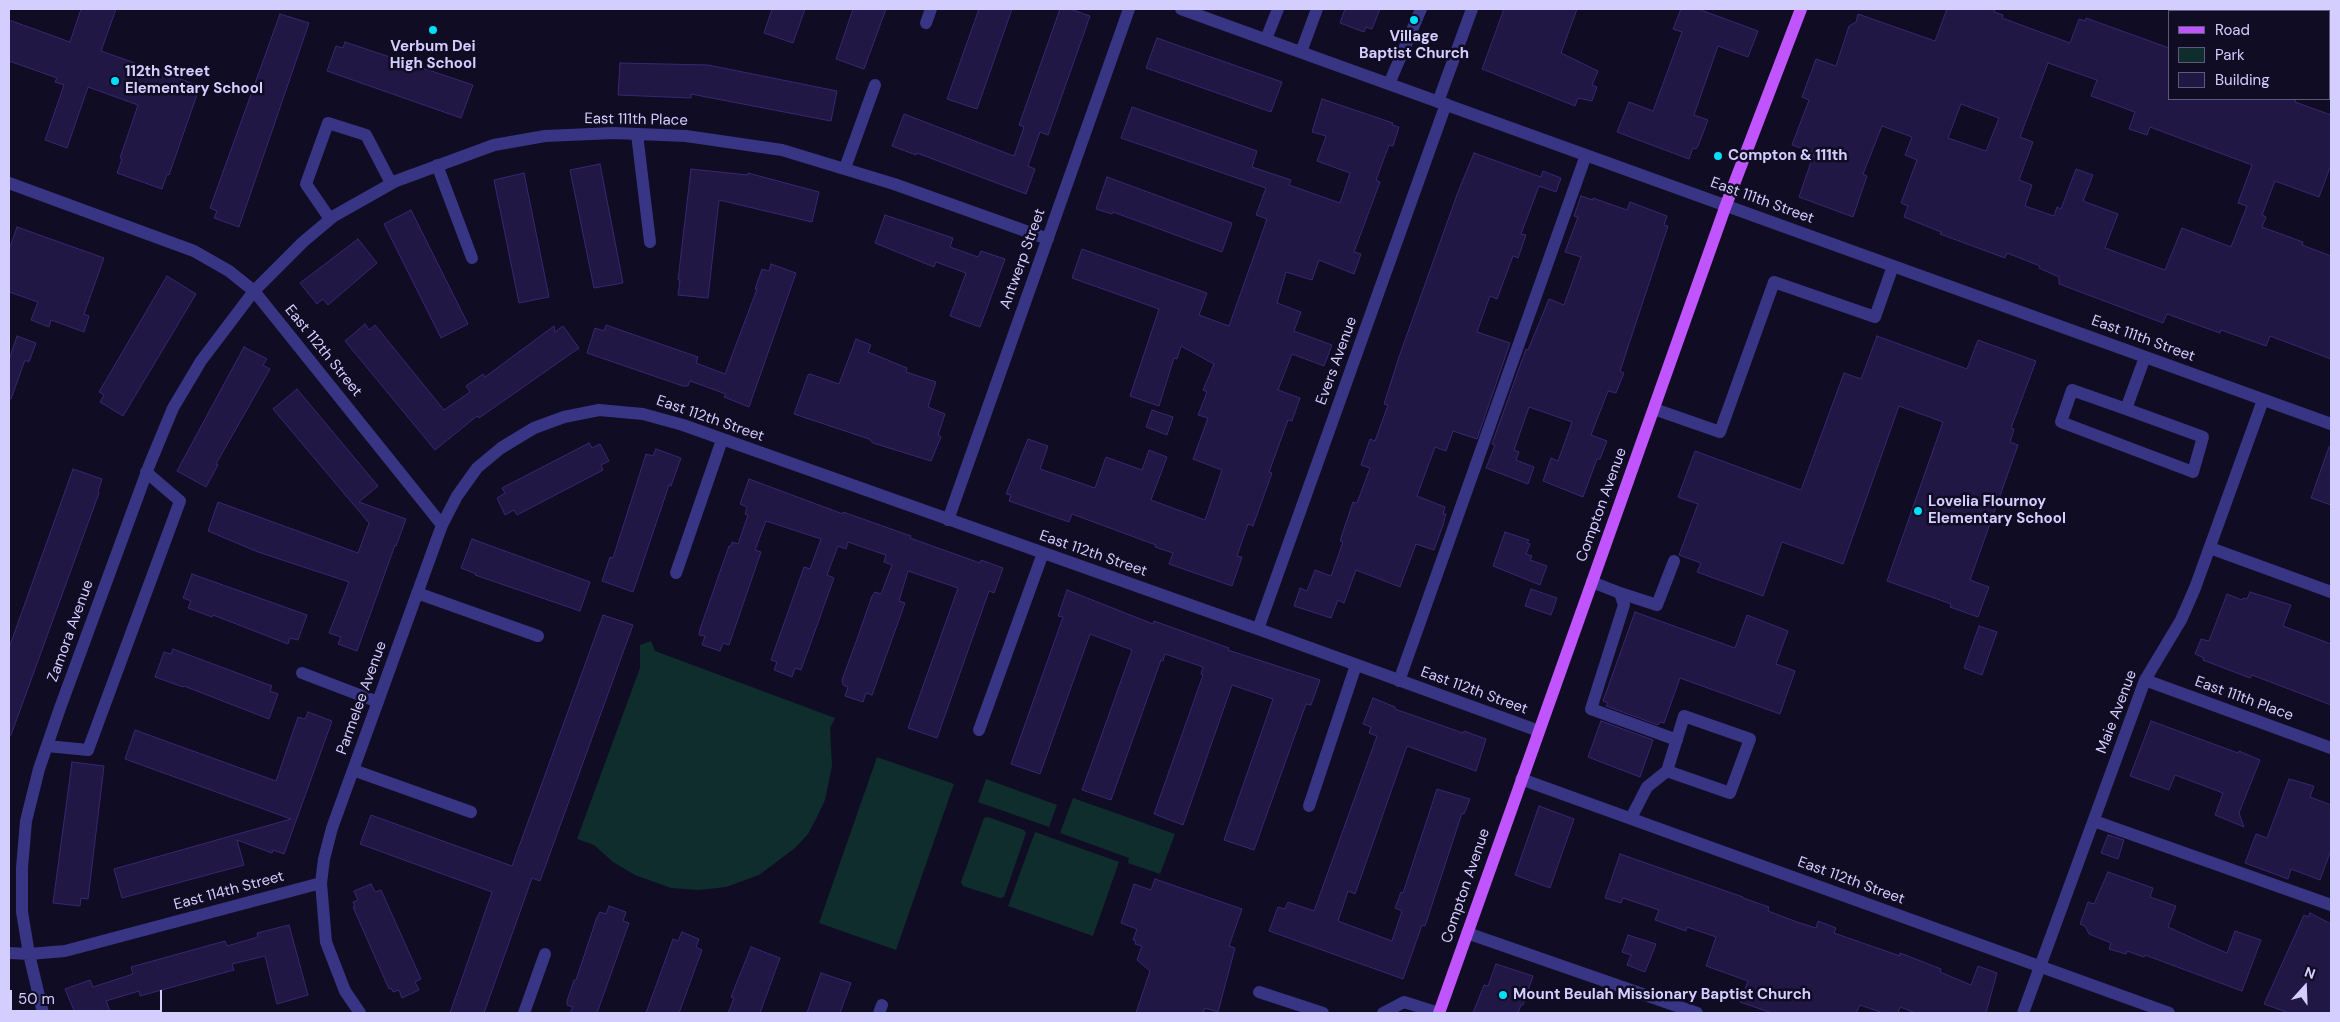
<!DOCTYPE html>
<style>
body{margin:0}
#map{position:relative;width:2340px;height:1022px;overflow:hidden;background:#100c23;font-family:"DM Sans",sans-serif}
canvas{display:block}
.frame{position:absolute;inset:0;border:10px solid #d4ceff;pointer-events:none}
.legend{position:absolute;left:2168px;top:10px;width:162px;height:90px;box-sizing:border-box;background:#100c23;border:1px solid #5e5a7b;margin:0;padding:6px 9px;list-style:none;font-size:15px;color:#d4ceff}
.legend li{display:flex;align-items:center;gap:10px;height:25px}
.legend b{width:25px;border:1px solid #5e5a7b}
.north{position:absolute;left:2280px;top:962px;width:50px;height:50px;-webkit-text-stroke:4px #100c23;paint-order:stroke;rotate:20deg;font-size:14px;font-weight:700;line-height:20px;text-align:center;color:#d4ceff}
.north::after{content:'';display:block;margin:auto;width:18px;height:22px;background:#d4ceff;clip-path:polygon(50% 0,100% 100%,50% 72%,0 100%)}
.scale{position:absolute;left:10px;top:990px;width:152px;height:22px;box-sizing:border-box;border:2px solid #d4ceff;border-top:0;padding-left:6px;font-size:15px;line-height:18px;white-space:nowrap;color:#d4ceff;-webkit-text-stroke:4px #100c23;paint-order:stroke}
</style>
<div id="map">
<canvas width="2340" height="1022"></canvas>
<div class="frame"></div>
<ul class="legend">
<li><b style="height:6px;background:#c055ff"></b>Road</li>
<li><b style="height:14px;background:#0f2d2c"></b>Park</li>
<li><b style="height:14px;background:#211744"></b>Building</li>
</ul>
<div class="north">N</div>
<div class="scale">50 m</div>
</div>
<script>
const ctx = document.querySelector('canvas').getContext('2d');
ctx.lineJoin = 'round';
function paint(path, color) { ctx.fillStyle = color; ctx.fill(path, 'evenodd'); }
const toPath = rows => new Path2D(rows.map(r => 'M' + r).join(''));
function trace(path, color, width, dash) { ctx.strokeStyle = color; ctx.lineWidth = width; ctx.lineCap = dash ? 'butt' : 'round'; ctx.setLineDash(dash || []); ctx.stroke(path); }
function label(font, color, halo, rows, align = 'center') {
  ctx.font = font + ' "DM Sans",sans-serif'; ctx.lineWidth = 5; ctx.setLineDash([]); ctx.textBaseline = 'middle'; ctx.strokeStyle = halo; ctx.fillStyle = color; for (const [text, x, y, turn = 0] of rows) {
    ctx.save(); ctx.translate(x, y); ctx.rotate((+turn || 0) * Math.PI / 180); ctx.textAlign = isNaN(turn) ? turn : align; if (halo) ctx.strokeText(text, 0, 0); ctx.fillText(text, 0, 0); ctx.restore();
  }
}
paint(toPath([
 [651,641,655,651,835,718,830,728,832,766,825,800,817,817,808,834,795,848,759,875,726,887,699,890,671,888,635,875,613,862,594,845,577,839,640,668,640,645],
 [877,757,954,784,896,950,819,923],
 [986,779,1057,805,1049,827,978,802],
 [1073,798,1175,834,1160,874,1128,863,1129,858,1060,833],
 [988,817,1024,830,1026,833,1004,897,1000,898,963,886,961,882,984,818],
 [1035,832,1119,862,1093,936,1008,906]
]), '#0f2d2c');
const building = toPath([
 [81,9,116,9,101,51,200,86,169,175,167,174,162,189,117,173,122,159,120,158,138,105,88,87,67,148,45,140,64,85,55,82,57,78,9,61,9,20,70,42,81,9],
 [772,9,805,9,793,43,764,33,772,9],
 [853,9,886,9,864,69,836,59,853,9],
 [979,9,1012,9,977,109,947,99,979,9],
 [1060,9,1070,9,1090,16,1048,135,1040,132,1028,166,1035,169,1026,194,917,153,916,155,892,146,904,114,1014,156,1024,127,1019,125,1060,9],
 [1345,9,1380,9,1372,29,1366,27,1364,32,1340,23,1345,9],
 [1504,9,1577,9,1561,53,1598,71,1592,85,1597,87,1592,101,1578,98,1575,106,1482,69,1504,9],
 [1681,9,1698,9,1758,31,1748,57,1718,46,1694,115,1708,120,1698,146,1696,149,1693,148,1689,159,1617,132,1629,102,1653,111,1682,32,1673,29,1681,9],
 [1947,9,1995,9,1994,12,2003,15,2002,18,2070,43,2079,19,2085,21,2086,18,2169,48,2169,99,2296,99,2295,102,2331,115,2331,165,2319,197,2275,181,2262,215,2266,217,2262,227,2303,242,2302,245,2331,256,2331,359,2270,336,2266,346,2221,330,2220,333,2167,314,2163,323,2059,284,2059,277,2039,268,2040,266,2007,253,2005,258,1940,234,1941,232,1904,217,1908,206,1901,203,1917,160,1905,155,1912,137,1882,126,1863,174,1867,176,1853,217,1799,197,1814,153,1792,145,1809,100,1802,97,1816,59,1836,66,1849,26,1856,22,1858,14,1935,41,1947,9],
 [2048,63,2097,80,2091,96,2135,112,2129,129,2147,135,2150,127,2252,165,2238,203,2247,206,2231,247,2182,228,2165,270,2105,248,2118,214,2083,201,2093,175,2076,169,2061,209,2057,207,2054,216,2025,206,2032,185,2019,180,2033,142,2020,137,2048,63],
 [1961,104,1999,118,1986,151,1948,138,1961,104],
 [280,14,309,23,239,227,214,218,217,211,210,208,280,14],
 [1157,38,1282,82,1271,112,1146,68,1157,38],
 [345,42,473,85,461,118,327,71,336,46,343,48,345,42],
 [620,63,708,65,837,91,831,121,691,94,691,98,618,95,620,63],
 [1322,99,1393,123,1392,125,1399,127,1393,146,1389,145,1376,180,1380,182,1354,252,1361,254,1354,274,1319,260,1312,280,1286,272,1277,303,1301,312,1294,331,1332,345,1324,366,1292,354,1278,390,1300,398,1292,421,1288,420,1269,472,1272,473,1253,526,1248,524,1237,556,1242,557,1232,586,1169,564,1173,553,1155,547,1156,545,1072,514,1069,522,1009,501,1011,495,1006,494,1028,439,1048,446,1040,469,1095,488,1106,457,1142,470,1149,450,1167,457,1151,500,1205,520,1222,470,1193,459,1208,418,1198,415,1207,392,1203,390,1214,364,1181,346,1177,359,1174,358,1159,406,1130,396,1159,309,1072,278,1082,249,1207,293,1199,315,1229,326,1267,219,1256,215,1266,188,1121,138,1132,107,1257,151,1252,167,1291,180,1289,185,1340,203,1350,173,1317,161,1326,136,1312,132,1322,99],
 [1474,153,1541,177,1543,171,1561,178,1556,192,1539,186,1521,234,1526,235,1518,258,1513,256,1497,299,1490,296,1477,332,1510,343,1477,439,1453,431,1446,451,1435,447,1417,496,1445,507,1443,514,1446,514,1443,525,1434,550,1416,544,1400,587,1356,570,1344,603,1338,600,1331,618,1294,606,1300,588,1307,591,1315,570,1331,576,1343,542,1340,541,1353,502,1357,503,1370,468,1361,465,1370,439,1375,441,1388,405,1384,404,1399,357,1458,192,1474,153],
 [600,164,623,283,594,288,570,170,600,164],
 [691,169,748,175,748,173,819,192,812,222,719,200,708,298,678,295,680,280,678,280,691,169],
 [524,173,549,297,519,303,494,180,524,173],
 [1107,177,1232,223,1222,252,1113,212,1112,214,1096,209,1107,177],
 [1581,196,1593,200,1593,198,1627,210,1630,202,1667,216,1664,225,1668,226,1620,371,1624,373,1616,393,1608,391,1591,435,1607,441,1600,459,1597,459,1583,497,1543,481,1551,458,1558,461,1572,422,1529,407,1514,450,1519,452,1516,460,1534,467,1528,484,1486,468,1495,445,1492,444,1526,349,1528,350,1549,299,1564,305,1581,257,1565,252,1578,217,1574,216,1581,196],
 [411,210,468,324,441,338,384,224,411,210],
 [885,215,953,238,950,247,978,257,981,251,1005,259,980,327,950,316,966,273,936,262,934,267,875,243,885,215],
 [17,227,104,258,84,314,89,316,84,332,51,320,49,327,31,320,38,302,9,292,9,250,17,227],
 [358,239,377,263,328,305,323,299,317,304,300,283,358,239],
 [771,264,796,273,749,407,724,397,726,394,690,381,688,386,683,386,587,353,595,328,604,331,606,325,698,357,696,363,725,374,757,289,755,289,762,269,769,271,771,264],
 [167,276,196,294,123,416,100,402,104,395,99,392,167,276],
 [365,324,369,330,375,325,444,410,470,392,466,386,483,374,485,377,554,326,555,332,563,326,579,348,479,418,477,416,435,450,345,341,365,324],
 [17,336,36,343,29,362,25,360,11,399,9,398,9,360,17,336],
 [1877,336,1967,369,1978,340,2036,361,2011,428,2014,429,2010,442,2018,445,1970,580,1989,587,1978,617,1950,607,1951,604,1887,581,1943,422,1899,406,1843,564,1782,542,1763,596,1697,572,1701,563,1679,555,1698,504,1678,497,1695,451,1801,490,1844,373,1861,379,1877,336],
 [856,339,871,345,868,352,907,368,906,372,936,382,928,407,945,414,938,435,941,437,931,461,873,443,869,439,794,414,808,375,810,374,839,384,856,339],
 [244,347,267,359,263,365,270,369,216,464,218,465,206,487,177,471,244,347],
 [297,389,378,486,359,502,406,519,396,546,395,545,357,651,338,644,341,637,329,633,349,582,258,552,208,531,218,502,358,553,369,523,273,409,297,389],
 [1152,410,1173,417,1167,435,1146,427,1152,410],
 [589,443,592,448,600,444,609,461,601,465,603,470,517,515,514,510,505,515,497,498,505,493,502,488,589,443],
 [2329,447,2331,447,2331,505,2311,498,2329,447],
 [656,449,681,458,671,486,669,485,633,592,602,581,610,557,613,558,646,454,653,456,656,449],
 [73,469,102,479,98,492,99,493,11,735,9,735,9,648,73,469],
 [749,479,843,514,843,512,911,536,910,538,980,563,981,560,1003,568,994,593,989,591,937,738,908,728,958,588,908,571,899,601,905,603,872,695,866,693,863,702,845,696,848,687,843,685,842,680,857,639,872,596,875,592,881,594,892,565,884,562,886,555,848,542,846,549,838,546,827,575,834,578,801,670,795,668,792,677,774,670,777,662,771,660,804,567,810,569,821,539,766,521,755,550,761,552,729,645,723,643,720,651,702,645,705,636,699,635,700,629,729,546,731,546,732,542,738,544,748,515,745,514,747,507,740,504,749,479],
 [1505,532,1529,540,1527,543,1530,544,1526,554,1532,556,1530,560,1547,566,1540,585,1493,566,1505,532],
 [472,539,590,582,580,611,475,575,476,574,461,568,472,539],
 [192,574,307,615,298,640,290,638,288,644,213,615,212,617,188,608,191,601,183,598,192,574],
 [1531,589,1557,598,1551,615,1525,606,1531,589],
 [1067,590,1153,624,1154,621,1229,648,1228,650,1320,680,1311,705,1306,704,1254,850,1224,840,1273,699,1232,685,1183,825,1154,814,1203,675,1201,674,1203,667,1165,654,1163,661,1161,660,1111,800,1082,790,1132,650,1090,634,1040,774,1011,764,1063,617,1058,616,1067,590],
 [2250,592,2291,605,2283,626,2331,644,2331,705,2252,675,2250,678,2203,660,2204,658,2195,654,2201,639,2209,641,2227,594,2242,600,2243,598,2247,599,2250,592],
 [1635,612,1735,648,1747,615,1788,631,1776,664,1795,671,1780,714,1680,678,1664,723,1660,722,1658,725,1606,706,1608,703,1603,701,1635,612],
 [603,615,633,625,540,881,532,878,484,1013,450,1013,492,892,360,844,371,815,512,866,603,615],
 [1979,626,1997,632,1982,675,1964,668,1979,626],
 [173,649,272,686,270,691,278,694,269,719,184,686,183,687,155,677,164,652,171,654,173,649],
 [1373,698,1395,707,1395,709,1463,733,1464,731,1486,739,1476,771,1407,746,1355,894,1348,891,1338,921,1392,941,1402,911,1395,908,1401,892,1403,893,1437,789,1470,799,1464,814,1462,813,1425,926,1422,925,1403,979,1269,931,1278,907,1285,909,1288,902,1314,911,1377,736,1369,733,1371,727,1363,724,1373,698],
 [308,712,332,721,284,854,273,850,272,853,237,840,244,865,122,898,114,869,291,819,125,759,135,730,276,781,298,717,305,719,308,712],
 [1601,721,1653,740,1640,777,1588,757,1601,721],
 [2151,721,2238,753,2239,751,2260,760,2239,813,2244,827,2215,815,2223,793,2175,775,2169,790,2130,776,2151,721],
 [72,762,104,766,88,899,81,898,80,906,53,903,72,762],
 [2289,779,2314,786,2310,797,2331,805,2331,850,2320,880,2291,869,2288,879,2245,863,2256,834,2267,838,2289,779],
 [1539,806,1574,819,1550,888,1515,875,1539,806],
 [2108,835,2124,840,2118,859,2101,853,2108,835],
 [1620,854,1743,897,1743,898,1769,907,1768,911,1797,922,1816,928,1818,921,1836,928,1834,933,1900,956,1900,953,1913,958,1941,969,1940,972,1971,985,1978,966,1997,973,1986,1013,1916,1013,1900,1007,1898,1013,1883,1013,1860,1005,1856,1013,1772,1013,1740,1002,1748,981,1706,966,1716,937,1687,927,1686,931,1655,920,1659,910,1623,898,1621,903,1605,898,1620,854],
 [2108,872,2153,888,2150,897,2176,906,2168,927,2201,942,2227,953,2235,931,2261,940,2242,991,2145,955,2144,957,2127,951,2126,954,2109,949,2111,943,2089,934,2085,926,2080,924,2088,902,2094,904,2108,872],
 [1155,879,1242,909,1229,946,1235,948,1218,1012,1205,1008,1203,1013,1136,1013,1150,971,1137,960,1142,946,1135,944,1136,941,1133,940,1137,929,1121,923,1134,884,1151,890,1155,879],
 [371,884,375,892,381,890,421,979,415,982,419,990,402,998,399,990,393,992,391,988,389,989,353,907,355,907,353,902,358,900,354,891,371,884],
 [609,906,626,912,623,921,629,923,597,1013,570,1013,573,1007,567,1005,567,1001,574,980,576,980,597,917,600,912,606,914,609,906],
 [2310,913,2331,924,2331,1013,2289,1013,2264,1004,2304,915,2308,917,2310,913],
 [289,925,308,995,277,1004,265,956,232,964,234,970,140,996,139,991,106,1001,111,1013,75,1013,65,989,90,980,93,987,133,974,131,967,225,941,227,946,258,937,257,933,289,925],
 [682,932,699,939,696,947,702,950,679,1013,646,1013,673,939,678,941,682,932],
 [1628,935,1656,944,1645,972,1627,965,1631,955,1622,952,1628,935],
 [751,947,780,958,760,1013,728,1013,734,998,731,997,751,947],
 [1496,964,1533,976,1523,1005,1521,1005,1518,1013,1473,1013,1484,985,1488,986,1496,964],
 [821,973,851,983,840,1013,807,1013,821,973]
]);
paint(building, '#211744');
trace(building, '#372872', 1);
trace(toPath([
 [1181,9,2331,424],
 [2179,9,2186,11],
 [926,23,931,9],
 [1266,39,1278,9],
 [1301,52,1317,9],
 [2329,62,2331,63],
 [1389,84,1421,9],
 [1438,102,1472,9],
 [637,134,650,242],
 [437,165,472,258],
 [845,168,875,85],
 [9,183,194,251,229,271,254,291,442,525,457,496,477,468,501,448,534,428,564,417,599,410,643,414,683,425,1258,629,1539,731],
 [330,219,306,184,328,123,366,135,391,183],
 [1654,409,1720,432,1774,282,1875,317,1893,266],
 [2126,409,2203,437,2193,472,2061,422,2072,390,2126,409,2145,357],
 [948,520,1129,9],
 [2210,548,2331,592],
 [676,573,722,440],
 [1592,582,1620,593,1624,605,1591,709,1677,740],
 [417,593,538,636],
 [1620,593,1657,605,1674,561],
 [1258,629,1446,104],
 [302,673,378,702],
 [2145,680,2331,748],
 [1399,681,1586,155],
 [979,730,1043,553],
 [47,746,88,750,180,501,146,472],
 [353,770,471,812],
 [1521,779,2169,1013],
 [1309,806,1356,665],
 [1631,818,1647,787,1667,771,1730,793,1750,739,1684,716,1667,771],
 [2094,821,2331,905],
 [321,883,324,859,332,828,442,525],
 [1467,933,1697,1013],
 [9,953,29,954,65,951,321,883,326,942,345,991,360,1013],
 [1259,992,1323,1013],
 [43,1013,29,954,22,912,22,868,26,821,39,769,60,708,149,466,173,408,201,361,254,291,303,242,334,216,396,181,494,145,545,136,614,133,686,136,782,150,894,184,1048,239],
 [524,1013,545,954],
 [879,1013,882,1005],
 [1383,1013,1404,1002,1439,1013],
 [2023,1013,2145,680,2181,620,2195,588,2263,400]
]), '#383584', 12);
trace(toPath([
 [1439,1013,1726,205,1801,9]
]), '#c055ff', 12);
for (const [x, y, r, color] of [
 [1414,20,5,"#00dff9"],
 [433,30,5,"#00dff9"],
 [115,81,5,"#00dff9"],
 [1718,156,5,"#00dff9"],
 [1918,511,5,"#00dff9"],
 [1503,995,5,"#00dff9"]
]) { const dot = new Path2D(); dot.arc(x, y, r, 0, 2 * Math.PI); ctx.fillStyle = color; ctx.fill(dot); trace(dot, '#100c23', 2); }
label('bold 15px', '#d4ceff', '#100c23', [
 ["Village",1414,37,"center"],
 ["Baptist Church",1414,54,"center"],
 ["Verbum Dei",433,47,"center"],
 ["High School",433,64,"center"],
 ["112th Street",125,72],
 ["Elementary School",125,89],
 ["Compton & 111th",1728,156],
 ["Lovelia Flournoy",1928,502],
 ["Elementary School",1928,519],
 ["Mount Beulah Missionary Baptist Church",1513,995]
], 'left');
label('15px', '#d4ceff', '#100c23', [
 ["East 111th Place",636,120,1],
 ["East 111th Street",1762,201,20],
 ["Antwerp Street",1023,259,-70],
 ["East 111th Street",2143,339,20],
 ["East 112th Street",323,351,51],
 ["Evers Avenue",1337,361,-70],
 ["East 112th Street",710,419,19],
 ["Compton Avenue",1602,505,-70],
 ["East 112th Street",1093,554,19],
 ["Zamora Avenue",71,631,-70],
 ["East 112th Street",1474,691,20],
 ["Parmelee Avenue",362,698,-70],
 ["East 111th Place",2244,699,20],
 ["Maie Avenue",2117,712,-69],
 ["East 112th Street",1851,881,20],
 ["Compton Avenue",1466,886,-71],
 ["East 114th Street",229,891,-15]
]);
</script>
